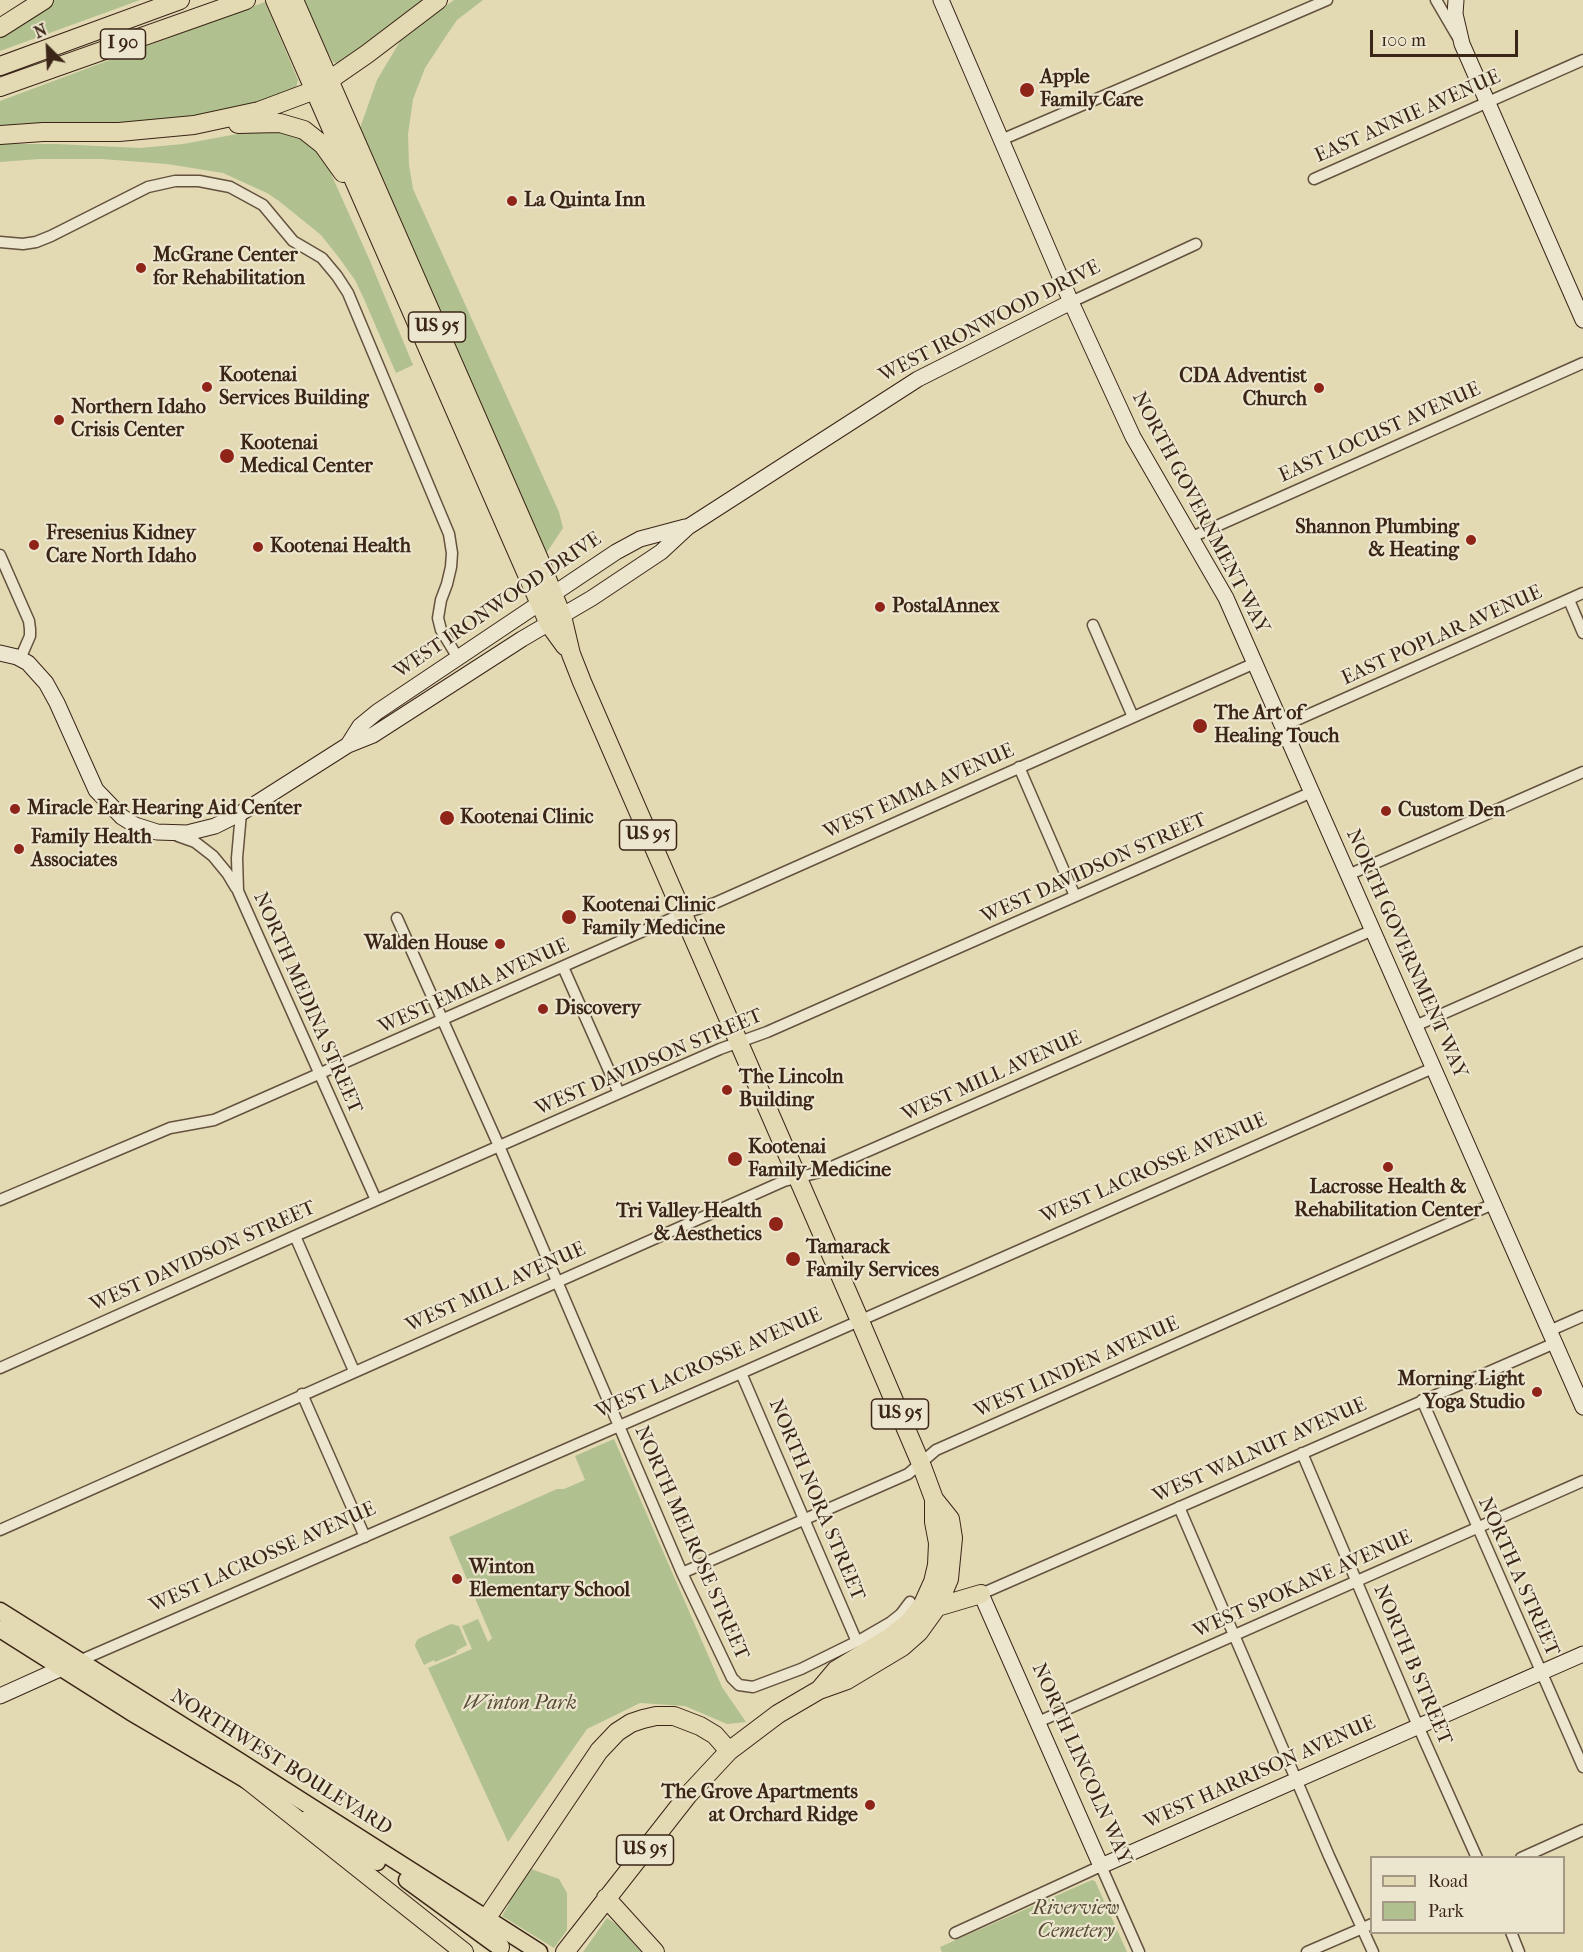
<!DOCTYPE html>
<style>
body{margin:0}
#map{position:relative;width:1583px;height:1952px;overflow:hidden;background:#e3d9b3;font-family:"IM FELL French Canon",serif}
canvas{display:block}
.legend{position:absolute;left:1370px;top:1856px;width:195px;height:78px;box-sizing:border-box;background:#ede6ce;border:2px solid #a59985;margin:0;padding:8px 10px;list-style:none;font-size:18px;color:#3a2517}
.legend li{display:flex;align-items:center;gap:12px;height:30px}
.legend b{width:30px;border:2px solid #a59985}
.north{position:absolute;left:18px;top:18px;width:60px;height:60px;-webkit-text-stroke:4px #ede6ce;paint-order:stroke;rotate:336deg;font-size:16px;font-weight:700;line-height:24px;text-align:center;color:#3a2517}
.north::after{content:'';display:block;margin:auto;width:21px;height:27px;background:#3a2517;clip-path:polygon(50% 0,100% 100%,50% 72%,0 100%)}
.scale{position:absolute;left:1370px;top:30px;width:148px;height:27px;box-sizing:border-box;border:3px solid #3a2517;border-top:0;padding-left:8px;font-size:18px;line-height:21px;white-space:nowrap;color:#3a2517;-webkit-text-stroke:4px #ede6ce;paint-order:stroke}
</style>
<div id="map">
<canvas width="1583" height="1952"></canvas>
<ul class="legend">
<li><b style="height:8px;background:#e3d9b3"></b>Road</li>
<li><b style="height:16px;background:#b0c08f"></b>Park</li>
</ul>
<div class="north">N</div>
<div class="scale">100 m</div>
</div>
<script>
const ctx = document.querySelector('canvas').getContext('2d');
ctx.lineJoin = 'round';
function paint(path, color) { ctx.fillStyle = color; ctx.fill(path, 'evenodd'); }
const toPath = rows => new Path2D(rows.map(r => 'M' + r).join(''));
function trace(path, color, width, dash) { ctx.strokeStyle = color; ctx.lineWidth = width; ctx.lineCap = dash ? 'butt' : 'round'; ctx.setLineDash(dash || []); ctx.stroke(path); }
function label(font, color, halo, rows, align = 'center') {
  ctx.font = font + ' "IM FELL French Canon",serif'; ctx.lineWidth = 4.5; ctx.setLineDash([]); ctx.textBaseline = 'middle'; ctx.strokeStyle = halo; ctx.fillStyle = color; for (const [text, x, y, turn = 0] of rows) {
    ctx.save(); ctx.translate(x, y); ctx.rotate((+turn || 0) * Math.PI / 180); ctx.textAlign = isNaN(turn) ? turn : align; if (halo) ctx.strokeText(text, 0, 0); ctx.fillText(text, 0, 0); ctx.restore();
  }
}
paint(toPath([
 [53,0,140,0,0,51,0,35],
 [299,0,425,0,341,62,336,63,333,62],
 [454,0,483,0,457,20,444,39,425,68,413,99,408,134,409,165,413,189,559,512,563,528,545,555,360,128,377,80,402,38],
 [265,2,298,80,296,87,291,91,275,98,220,113,160,124,0,130,0,101],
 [259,130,286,131,309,143,324,158,370,261,413,365,396,373,364,299,355,280,340,259,321,235,279,201,267,193,223,173,167,164,102,159,39,159,0,162,0,144,56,144,140,148,183,144],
 [614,1439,722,1687,746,1722,727,1724,685,1706,640,1703,587,1729,508,1842,428,1668,472,1649,462,1626,478,1619,488,1642,492,1638,449,1537,557,1489,564,1489,585,1480,575,1456],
 [451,1624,459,1626,467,1645,456,1651,457,1653,435,1662,434,1660,424,1665,415,1646,416,1642,418,1639],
 [531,1869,559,1879,567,1893,567,1930,554,1948,502,1916,509,1904,506,1901],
 [1092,1880,1095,1881,1127,1952,942,1952,940,1947],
 [607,1918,616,1924,644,1952,583,1952]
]), '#b0c08f');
const street = toPath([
 [1436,0,1457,36],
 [1001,140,1327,0],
 [1314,179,1583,60],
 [0,242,23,244,36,242,51,236,148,187,175,181,199,181,230,187,263,205,293,241,322,258,337,276,348,293,449,534,452,553,451,567,447,584,441,600,438,618,441,630,458,658],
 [1071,302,1196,244],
 [1192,537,1583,363],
 [0,555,29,621,30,629,30,636,20,659],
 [1569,600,1583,633],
 [1093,625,1133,717],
 [1283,726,1583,593],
 [1019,767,1075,896],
 [241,813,237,858,238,891,376,1200],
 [178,836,195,842,213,856,227,873,236,888],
 [1348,875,1583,772],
 [397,918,499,1146,682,1573,732,1678,739,1685,753,1687,801,1669,860,1640,891,1622,901,1614,910,1602],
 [563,967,619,1093],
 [1415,1026,1583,952],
 [0,1200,170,1128,214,1120,682,914,715,903,1255,663],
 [295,1236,354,1371],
 [1549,1331,1583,1316],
 [0,1368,295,1236,656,1077,720,1049,767,1032,1312,792],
 [741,1373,857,1642],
 [302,1394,365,1537],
 [1422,1400,1583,1767],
 [1302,1453,1418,1726,1477,1858],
 [1179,1507,1329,1856,1373,1952],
 [0,1530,766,1189,784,1181,820,1172,1373,930],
 [682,1573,908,1474,936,1450,1493,1204],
 [981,1594,1555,1343],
 [79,1661,741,1373,1433,1068],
 [1038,1722,1583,1481],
 [1521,1858,1583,1830],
 [1511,1932,1519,1952],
 [955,1933,1101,1866,1139,1952],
 [1307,1952,1372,1924]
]);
const secondary = toPath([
 [941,0,1071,302,1133,437,1226,598,1583,1407],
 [1456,0,1455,14,1462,44,1583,320],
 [0,653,17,657,28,663,46,683,57,703,96,790,122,817,135,825,157,832,187,833,215,826,241,813,348,745,373,735,522,639,592,598,661,552,688,527,918,379,1071,302],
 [348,745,360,726,377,712,616,552,640,539,685,527],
 [981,1594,1101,1866,1583,1654],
 [0,1696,71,1664]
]);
const primary = toPath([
 [0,1611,239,1761,539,1952],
 [0,1629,131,1712,255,1785],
 [307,1819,377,1862],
 [407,1880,495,1944]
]);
const highway = toPath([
 [275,0,532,586,549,624,565,646],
 [294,0,539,559,562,616,571,654,582,682,860,1321,921,1464,934,1499,950,1519,953,1538,949,1579,937,1607,919,1632,902,1647,847,1680,819,1690,778,1714,729,1751,688,1795,565,1952],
 [0,28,44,0],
 [0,66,180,0],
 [0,87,246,0],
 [238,124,280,123,304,130,323,145,343,173],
 [0,135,43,132,119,132,194,125,259,111,315,90,367,54,438,0],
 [937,1607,981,1594],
 [820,1689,836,1670,889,1638,908,1623,923,1604,933,1582,937,1565,938,1543,934,1522,934,1499],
 [245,1778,464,1952],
 [606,1898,655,1952],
 [500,1947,487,1930,485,1923,486,1919,599,1751,617,1732,631,1723,643,1719,656,1716,674,1716,700,1726,715,1735,729,1751]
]);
trace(street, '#64523e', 13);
trace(secondary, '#3a2517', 17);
trace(primary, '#3a2517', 19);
trace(highway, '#3a2517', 20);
trace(street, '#ede6ce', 10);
trace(secondary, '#ede6ce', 15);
trace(primary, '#e3d9b3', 16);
trace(highway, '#e3d9b3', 18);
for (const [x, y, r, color] of [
 [1027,90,8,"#8f2418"],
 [512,201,6,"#8f2418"],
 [141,268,6,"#8f2418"],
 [207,387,6,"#8f2418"],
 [1319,388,6,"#8f2418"],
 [59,420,6,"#8f2418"],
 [227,456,8,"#8f2418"],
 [1471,540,6,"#8f2418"],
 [34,545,6,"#8f2418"],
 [258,547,6,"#8f2418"],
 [880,607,6,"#8f2418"],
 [1200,726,8,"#8f2418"],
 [15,809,6,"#8f2418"],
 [1386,811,6,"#8f2418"],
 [447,818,8,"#8f2418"],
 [19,849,6,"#8f2418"],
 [569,917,8,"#8f2418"],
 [500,944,6,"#8f2418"],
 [543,1009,6,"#8f2418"],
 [727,1090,6,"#8f2418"],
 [735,1159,8,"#8f2418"],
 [1388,1167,6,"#8f2418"],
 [776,1224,8,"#8f2418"],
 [793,1259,8,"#8f2418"],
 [1537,1392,6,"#8f2418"],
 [457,1579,6,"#8f2418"],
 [870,1805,6,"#8f2418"]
]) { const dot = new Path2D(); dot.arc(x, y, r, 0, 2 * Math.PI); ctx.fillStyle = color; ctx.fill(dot); trace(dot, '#ede6ce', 2); }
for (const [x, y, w] of [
 [123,44,45],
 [437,327,57],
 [648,835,57],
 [900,1414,57],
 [645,1850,57]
]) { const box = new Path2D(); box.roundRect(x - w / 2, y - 15, w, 30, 4.5); ctx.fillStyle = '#ede6ce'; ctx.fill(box); trace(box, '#3a2517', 1.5); }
label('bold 18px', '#3a2517', null, [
 ["I 90",123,44],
 ["US 95",437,327],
 ["US 95",648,835],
 ["US 95",900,1414],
 ["US 95",645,1850]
]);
label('bold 20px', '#3a2517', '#ede6ce', [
 ["Apple",1040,78],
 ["Family Care",1040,101],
 ["La Quinta Inn",524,201],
 ["McGrane Center",153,256],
 ["for Rehabilitation",153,279],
 ["Kootenai",219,376],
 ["Services Building",219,399],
 ["CDA Adventist",1307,377,"right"],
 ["Church",1307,400,"right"],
 ["Northern Idaho",71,408],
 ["Crisis Center",71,431],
 ["Kootenai",240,444],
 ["Medical Center",240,467],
 ["Shannon Plumbing",1459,528,"right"],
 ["& Heating",1459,551,"right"],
 ["Fresenius Kidney",46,534],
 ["Care North Idaho",46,557],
 ["Kootenai Health",270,547],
 ["PostalAnnex",892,607],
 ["The Art of",1214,714],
 ["Healing Touch",1214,737],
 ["Miracle Ear Hearing Aid Center",27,809],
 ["Custom Den",1398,811],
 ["Kootenai Clinic",460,818],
 ["Family Health",31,838],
 ["Associates",31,861],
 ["Kootenai Clinic",582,906],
 ["Family Medicine",582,929],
 ["Walden House",488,944,"right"],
 ["Discovery",555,1009],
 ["The Lincoln",739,1078],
 ["Building",739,1101],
 ["Kootenai",748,1148],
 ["Family Medicine",748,1171],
 ["Lacrosse Health &",1388,1188,"center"],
 ["Rehabilitation Center",1388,1211,"center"],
 ["Tri Valley Health",762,1212,"right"],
 ["& Aesthetics",762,1235,"right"],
 ["Tamarack",806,1248],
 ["Family Services",806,1271],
 ["Morning Light",1525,1380,"right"],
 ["Yoga Studio",1525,1403,"right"],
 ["Winton",469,1568],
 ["Elementary School",469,1591],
 ["The Grove Apartments",858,1793,"right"],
 ["at Orchard Ridge",858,1816,"right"]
], 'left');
label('20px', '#3a2517', '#ede6ce', [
 ["EAST ANNIE AVENUE",1408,117,-24],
 ["WEST IRONWOOD DRIVE",990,322,-27],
 ["EAST LOCUST AVENUE",1380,433,-24],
 ["NORTH GOVERNMENT WAY",1200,513,62],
 ["WEST IRONWOOD DRIVE",498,606,-34],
 ["EAST POPLAR AVENUE",1442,636,-24],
 ["WEST EMMA AVENUE",919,792,-24],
 ["WEST DAVIDSON STREET",1094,869,-24],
 ["NORTH GOVERNMENT WAY",1406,954,66],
 ["WEST EMMA AVENUE",474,987,-24],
 ["NORTH MEDINA STREET",307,1003,66],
 ["WEST DAVIDSON STREET",649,1063,-23],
 ["WEST MILL AVENUE",992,1077,-24],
 ["WEST LACROSSE AVENUE",1154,1169,-24],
 ["WEST DAVIDSON STREET",203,1257,-24],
 ["WEST MILL AVENUE",496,1288,-24],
 ["WEST LACROSSE AVENUE",709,1364,-24],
 ["WEST LINDEN AVENUE",1077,1368,-24],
 ["WEST WALNUT AVENUE",1260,1451,-24],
 ["NORTH NORA STREET",816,1500,67],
 ["NORTH MELROSE STREET",691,1543,66],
 ["WEST LACROSSE AVENUE",263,1558,-24],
 ["NORTH A STREET",1518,1577,66],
 ["WEST SPOKANE AVENUE",1303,1585,-24],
 ["NORTH B STREET",1412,1665,67],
 ["NORTHWEST BOULEVARD",281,1763,32],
 ["NORTH LINCOLN WAY",1081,1764,66],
 ["WEST HARRISON AVENUE",1260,1773,-24]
]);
label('italic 20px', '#584c35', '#ede6ce', [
 ["Winton Park",520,1704],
 ["Riverview",1076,1909],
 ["Cemetery",1076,1932]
]);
</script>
